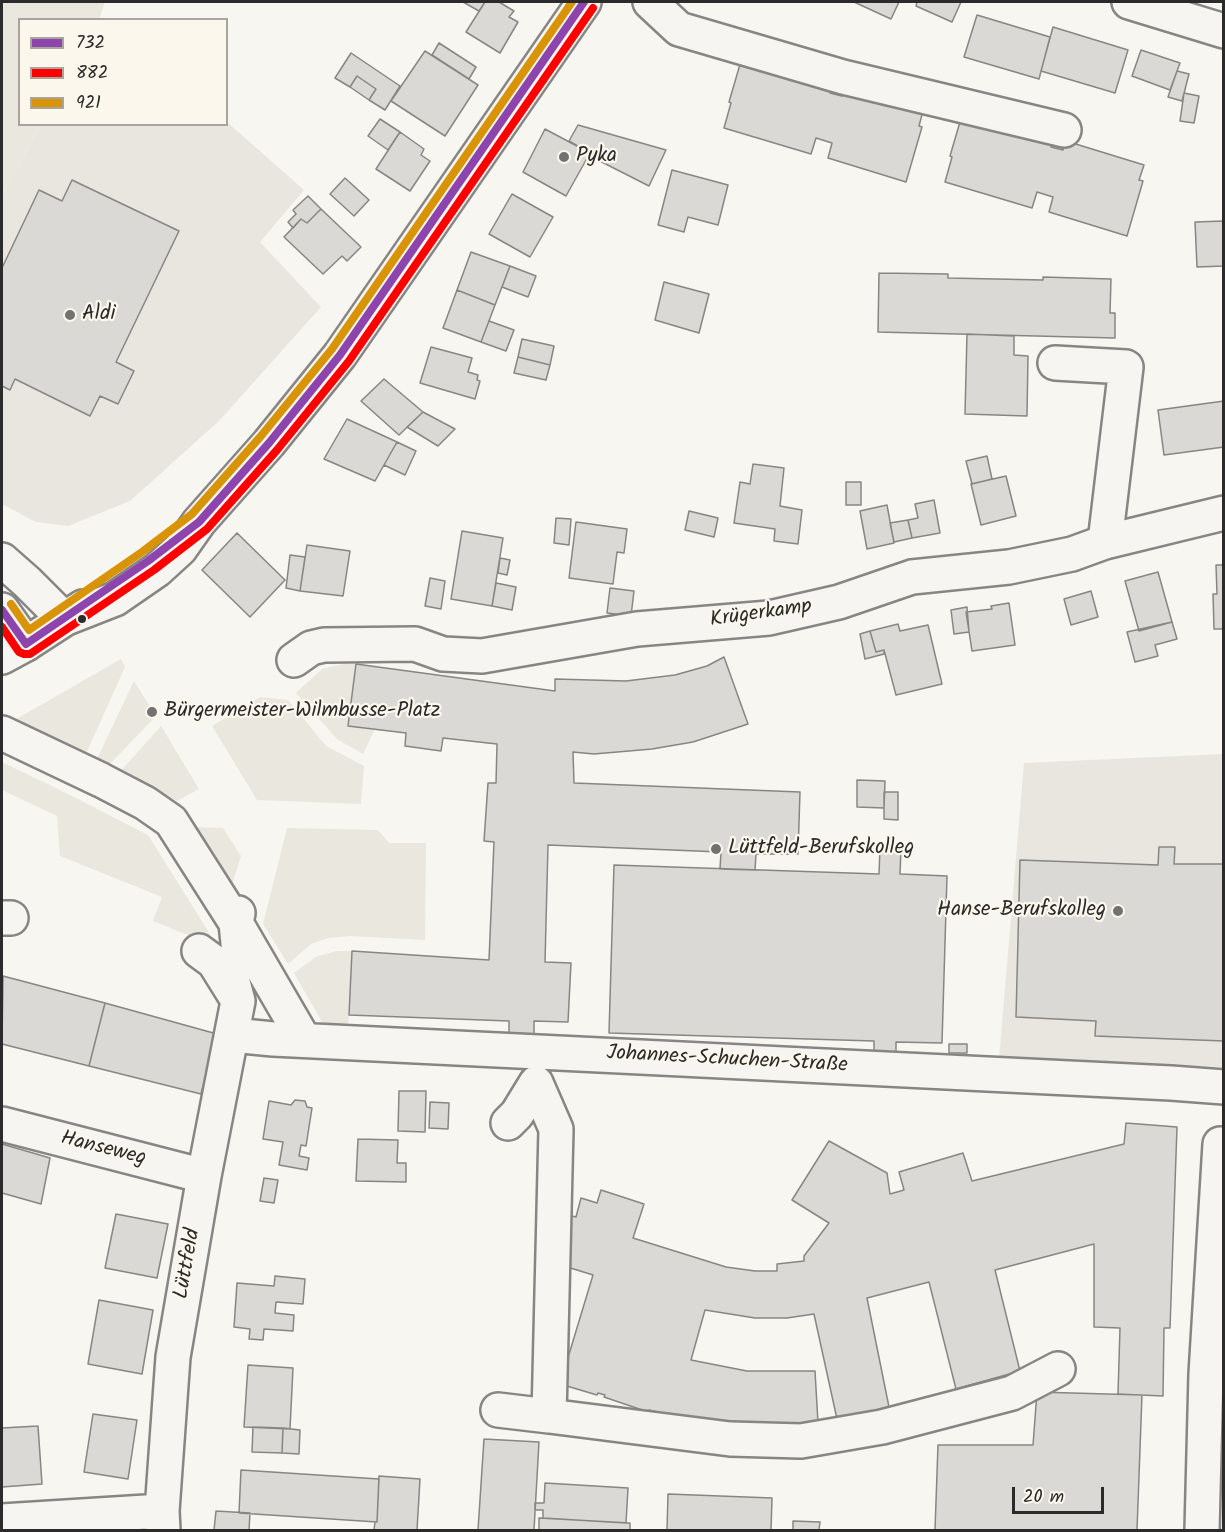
<!DOCTYPE html>
<meta charset="utf-8">
<style>
body{margin:0}
#map{position:relative;width:1225px;height:1532px;overflow:hidden;background:#f8f6f0;font-family:Kalam,sans-serif}
canvas{display:block}
.frame{position:absolute;inset:0;border:3px solid #2b2b2b;pointer-events:none}
.legend{position:absolute;left:18px;top:18px;width:210px;height:108px;box-sizing:border-box;background:#fbf7ec;border:2px solid #a8a59f;margin:0;padding:8px 10px;list-style:none;font-size:18px;color:#2b2b2b}
.legend li{display:flex;align-items:center;gap:12px;height:30px}
.legend b{width:30px;border:2px solid #a8a59f}
.scale{position:absolute;left:1012px;top:1487px;width:92px;height:27px;box-sizing:border-box;border:3px solid #2b2b2b;border-top:0;padding-left:8px;font-size:18px;line-height:21px;white-space:nowrap;color:#2b2b2b;-webkit-text-stroke:4px #fbf7ec;paint-order:stroke}
</style>
<div id="map">
<canvas width="1225" height="1532"></canvas>
<div class="frame"></div>
<ul class="legend">
<li><b style="height:8px;background:#8e44ad"></b>732</li>
<li><b style="height:8px;background:#f00"></b>882</li>
<li><b style="height:8px;background:#d89406"></b>921</li>
</ul>
<div class="scale">20 m</div>
</div>
<script>
const ctx = document.querySelector('canvas').getContext('2d');
ctx.lineJoin = 'round';
function paint(path, color) { ctx.fillStyle = color; ctx.fill(path, 'evenodd'); }
const toPath = rows => new Path2D(rows.map(r => 'M' + r).join(''));
function trace(path, color, width, dash) { ctx.strokeStyle = color; ctx.lineWidth = width; ctx.lineCap = dash ? 'butt' : 'round'; ctx.setLineDash(dash || []); ctx.stroke(path); }
function label(font, color, halo, rows, align = 'center') {
  ctx.font = font + ' Kalam,sans-serif'; ctx.lineWidth = 4.5; ctx.setLineDash([]); ctx.textBaseline = 'middle'; ctx.strokeStyle = halo; ctx.fillStyle = color; for (const [text, x, y, turn = 0] of rows) {
    ctx.save(); ctx.translate(x, y); ctx.rotate((+turn || 0) * Math.PI / 180); ctx.textAlign = isNaN(turn) ? turn : align; if (halo) ctx.strokeText(text, 0, 0); ctx.fillText(text, 0, 0); ctx.restore();
  }
}
paint(toPath([
 [227,122,304,190,260,242,321,307,219,421,130,501,68,526,36,522,2,504,2,196,41,125,226,124],
 [1223,754,1223,1077,999,1059,1024,763]
]), '#e9e6df');
paint(toPath([
 [2,2,105,2,99,19,20,20,20,124,41,125,2,196],
 [121,659,125,667,85,756,13,721],
 [344,664,356,664,349,725,375,729,363,754,337,739,296,693,322,669],
 [134,681,156,716,107,767,96,761],
 [260,697,288,700,326,746,364,766,361,804,257,800,212,726],
 [161,726,199,789,177,801,119,773],
 [2,762,70,795,148,835,218,947,153,921,162,897,60,856,57,816,2,790],
 [194,827,223,828,241,856,231,888],
 [287,828,378,830,389,843,426,843,425,940,350,936,328,938,311,944,288,964,263,924],
 [336,951,352,951,348,1028,325,1027,294,973,316,957]
]), '#e9e7de');
const building = toPath([
 [463,2,485,2,479,11,463,2],
 [485,2,499,2,514,11,509,17,518,22,500,53,466,32,485,2],
 [854,2,899,2,891,19,854,2],
 [917,2,961,2,952,22,916,6,917,2],
 [977,15,1050,37,1039,79,964,57,977,15],
 [1053,27,1128,50,1115,93,1041,71,1053,27],
 [439,43,476,67,469,79,432,55,439,43],
 [1141,50,1180,63,1170,90,1132,76,1141,50],
 [425,51,478,85,445,136,391,101,425,51],
 [351,53,400,86,385,110,369,100,376,89,357,76,350,87,335,78,351,53],
 [741,61,833,84,830,93,842,96,845,87,923,111,919,126,922,127,906,182,828,158,832,143,816,138,811,154,724,128,731,103,729,102,741,61],
 [1177,71,1189,74,1182,101,1168,97,1177,71],
 [357,76,376,89,369,100,350,87,357,76],
 [1184,93,1199,96,1194,123,1180,121,1184,93],
 [962,115,1054,138,1051,147,1063,150,1066,141,1144,165,1139,180,1143,181,1127,236,1049,212,1053,197,1037,192,1032,208,945,182,952,157,950,156,962,115],
 [380,119,400,132,388,150,368,136,380,119],
 [578,125,666,150,649,186,588,155,590,153,569,141,578,125],
 [545,129,590,153,566,196,523,172,545,129],
 [400,132,424,149,421,155,430,161,410,191,376,169,400,132],
 [672,170,728,185,718,225,688,217,684,232,658,225,672,170],
 [345,178,369,200,354,216,330,194,345,178],
 [72,180,179,231,116,362,134,371,118,404,100,396,90,416,15,379,10,390,2,386,2,268,39,190,62,201,72,180],
 [512,194,553,217,530,257,489,234,512,194],
 [308,196,321,209,307,223,301,219,293,228,288,222,296,214,293,210,308,196],
 [321,209,361,247,347,261,342,256,323,274,284,237,301,219,307,223,321,209],
 [1224,221,1224,266,1197,267,1195,222,1224,221],
 [471,252,510,266,495,305,457,290,471,252],
 [510,266,536,276,528,297,502,287,510,266],
 [879,273,948,274,948,278,1043,280,1043,277,1111,279,1110,313,1115,313,1115,338,878,332,879,273],
 [664,282,709,294,699,333,655,320,664,282],
 [457,290,495,305,481,342,443,328,457,290],
 [489,321,514,330,506,351,481,342,489,321],
 [967,334,1014,336,1014,355,1028,356,1027,416,965,414,967,334],
 [522,339,554,346,550,365,518,357,522,339],
 [431,347,472,358,468,372,478,375,477,380,480,381,475,399,420,383,431,347],
 [518,357,550,365,546,380,514,373,518,357],
 [384,379,423,412,399,435,361,401,384,379],
 [1224,401,1224,447,1164,455,1158,410,1224,401],
 [423,412,455,429,438,446,407,427,423,412],
 [347,419,397,442,375,481,324,459,347,419],
 [397,442,416,451,405,475,384,465,397,442],
 [987,456,992,479,972,484,966,461,987,456],
 [753,464,784,468,780,506,802,510,798,544,774,541,775,529,734,523,740,482,750,484,753,464],
 [1006,476,1016,516,981,525,971,484,1006,476],
 [846,482,861,482,861,505,846,505,846,482],
 [934,500,940,533,912,538,908,520,918,518,915,504,934,500],
 [887,505,894,543,867,549,860,511,887,505],
 [689,511,718,518,714,537,685,530,689,511],
 [556,518,571,519,569,545,554,543,556,518],
 [908,520,912,538,894,542,890,523,908,520],
 [576,522,627,529,624,553,617,552,613,584,569,578,576,522],
 [462,531,503,538,492,606,451,599,462,531],
 [237,533,285,580,250,617,202,570,237,533],
 [307,545,350,551,343,596,300,591,307,545],
 [290,555,305,557,300,591,286,588,290,555],
 [500,558,510,560,507,575,498,573,500,558],
 [1216,565,1224,565,1224,629,1214,629,1213,594,1217,594,1216,565],
 [1158,572,1172,622,1139,631,1125,581,1158,572],
 [430,578,445,581,441,609,425,606,430,578],
 [496,583,516,587,512,610,492,606,496,583],
 [610,588,634,591,631,616,607,613,610,588],
 [1091,591,1098,617,1071,625,1064,599,1091,591],
 [1009,603,1015,645,972,651,966,612,992,609,991,606,1009,603],
 [967,607,969,632,954,634,951,610,967,607],
 [1172,622,1177,639,1155,645,1158,656,1135,662,1127,632,1172,622],
 [898,624,900,631,928,625,942,684,896,695,884,650,876,652,870,631,898,624],
 [870,631,876,652,884,650,884,654,865,659,860,634,870,631],
 [724,657,748,724,693,742,652,749,594,754,573,752,574,783,800,792,798,854,756,854,755,870,720,869,721,852,548,845,545,962,571,963,568,1022,534,1021,534,1036,509,1035,509,1021,349,1015,352,951,489,960,494,842,484,841,488,783,496,783,497,744,443,738,441,751,405,746,406,733,348,726,356,664,555,691,555,679,626,681,675,675,707,666,724,657],
 [857,780,885,781,884,808,857,807,857,780],
 [884,792,898,792,898,820,884,819,884,792],
 [1159,847,1175,847,1174,864,1224,864,1224,1041,1095,1036,1096,1021,1016,1017,1020,860,1158,865,1159,847],
 [880,848,901,849,900,874,947,876,942,1043,896,1042,896,1054,874,1053,874,1041,609,1033,614,865,879,874,880,848],
 [3,976,105,1003,89,1066,2,1044,3,976],
 [105,1003,217,1034,201,1094,89,1066,105,1003],
 [949,1044,967,1044,967,1053,949,1053,949,1044],
 [399,1091,426,1091,425,1132,398,1131,399,1091],
 [295,1100,305,1101,307,1107,312,1108,306,1146,301,1145,299,1156,309,1158,307,1170,279,1165,283,1142,263,1139,269,1101,291,1105,295,1100],
 [430,1102,449,1103,448,1129,429,1128,430,1102],
 [1126,1123,1177,1127,1170,1328,1164,1328,1163,1396,1118,1394,1120,1328,1094,1327,1094,1244,995,1270,1020,1371,956,1389,929,1282,867,1298,889,1407,837,1419,814,1314,787,1318,755,1318,705,1310,691,1360,747,1371,815,1371,818,1423,770,1427,670,1415,649,1410,648,1412,604,1397,605,1395,598,1393,597,1395,560,1384,593,1275,561,1265,571,1233,567,1232,572,1216,576,1217,581,1198,597,1203,601,1190,644,1204,633,1238,726,1267,755,1271,777,1271,777,1264,804,1261,804,1256,829,1223,792,1200,829,1141,887,1173,890,1194,904,1190,899,1172,963,1153,972,1181,1124,1144,1126,1123],
 [358,1139,398,1140,397,1163,406,1163,406,1182,356,1181,358,1139],
 [2,1144,50,1158,41,1204,2,1193,2,1144],
 [264,1178,278,1180,274,1203,260,1201,264,1178],
 [116,1214,168,1224,157,1278,105,1268,116,1214],
 [275,1276,305,1279,303,1304,276,1302,275,1313,294,1315,293,1331,264,1329,263,1340,249,1339,250,1329,234,1327,237,1283,274,1286,275,1276],
 [99,1300,153,1310,142,1374,88,1364,99,1300],
 [248,1365,293,1368,290,1429,244,1427,248,1365],
 [1037,1392,1142,1395,1137,1530,935,1530,938,1445,1033,1445,1037,1392],
 [93,1414,137,1420,128,1479,84,1472,93,1414],
 [38,1426,42,1484,2,1487,2,1428,38,1426],
 [253,1427,283,1428,282,1453,252,1452,253,1427],
 [283,1428,300,1430,299,1454,282,1453,283,1428],
 [484,1439,539,1442,534,1530,478,1530,484,1439],
 [241,1470,379,1479,377,1522,239,1513,241,1470],
 [379,1476,420,1479,417,1530,374,1530,375,1522,377,1522,379,1476],
 [545,1483,628,1488,626,1523,543,1518,543,1510,535,1510,535,1503,544,1503,545,1483],
 [668,1494,772,1498,771,1530,667,1530,668,1494],
 [216,1511,250,1513,249,1530,214,1530,216,1511],
 [539,1518,630,1523,630,1530,539,1530,539,1518],
 [793,1521,820,1522,819,1530,793,1530,793,1521]
]);
paint(building, '#dbd9d6');
trace(building, '#878684', 1.5);
const minor = toPath([
 [650,2,679,29,843,77,1064,130],
 [1129,2,1224,31],
 [1055,363,1126,367,1105,542],
 [2,657,26,644],
 [294,660,311,648,324,645,415,644,443,654,482,656,637,629,769,618,839,602,912,577,1009,567,1072,554,1105,542,1224,513],
 [2,733,101,780,145,803,171,821,236,923,304,1040],
 [2,918,11,918],
 [199,951,214,962,234,994],
 [232,1035,273,1039,1171,1083,1224,1087],
 [2,1124,204,1176],
 [498,1410,549,1416,556,1129,536,1083,517,1114,508,1123],
 [549,1416,730,1439,801,1441,882,1427,1012,1393,1058,1369],
 [2,1521,162,1511],
 [163,1530,162,1511,173,1357,204,1176,238,1001,229,967,239,953,236,923,238,913],
 [1202,1530,1206,1374,1220,1144]
]);
const major = toPath([
 [2,560,27,582,64,619],
 [2,610,26,644,83,607],
 [64,619,115,599,157,570,180,549,199,522,269,443,340,355,584,2]
]);
trace(minor, '#878684', 38);
trace(major, '#878684', 38);
trace(minor, '#f6f5f1', 33);
trace(major, '#f6f5f1', 33);
trace(toPath([
 [2,610,26,644,148,561,199,522,269,443,340,355,584,2]
]), '#8e44ad', 8);
trace(toPath([
 [2,627,19,652,24,654,30,654,154,570,207,529,277,450,349,361,593,8]
]), '#f00', 8);
trace(toPath([
 [11,604,29,630,142,552,192,514,261,436,332,349,572,2]
]), '#d89406', 8);
for (const [x, y, r, color] of [
 [564,157,6,"#737270"],
 [70,315,6,"#737270"],
 [82,619,5,"#2b2b2b"],
 [152,712,6,"#737270"],
 [716,849,6,"#737270"],
 [1118,911,6,"#737270"]
]) { const dot = new Path2D(); dot.arc(x, y, r, 0, 2 * Math.PI); ctx.fillStyle = color; ctx.fill(dot); trace(dot, '#fbf7ec', 2); }
label('21px', '#2b2b2b', '#fbf7ec', [
 ["Pyka",576,157],
 ["Aldi",82,315],
 ["Bürgermeister-Wilmbusse-Platz",164,712],
 ["Lüttfeld-Berufskolleg",728,849],
 ["Hanse-Berufskolleg",1106,911,"right"]
], 'left');
label('21px', '#2b2b2b', '#fbf7ec', [
 ["Krügerkamp",761,615,-8],
 ["Johannes-Schuchen-Straße",727,1061,3],
 ["Hanseweg",103,1150,14],
 ["Lüttfeld",189,1264,-80]
]);
</script>
